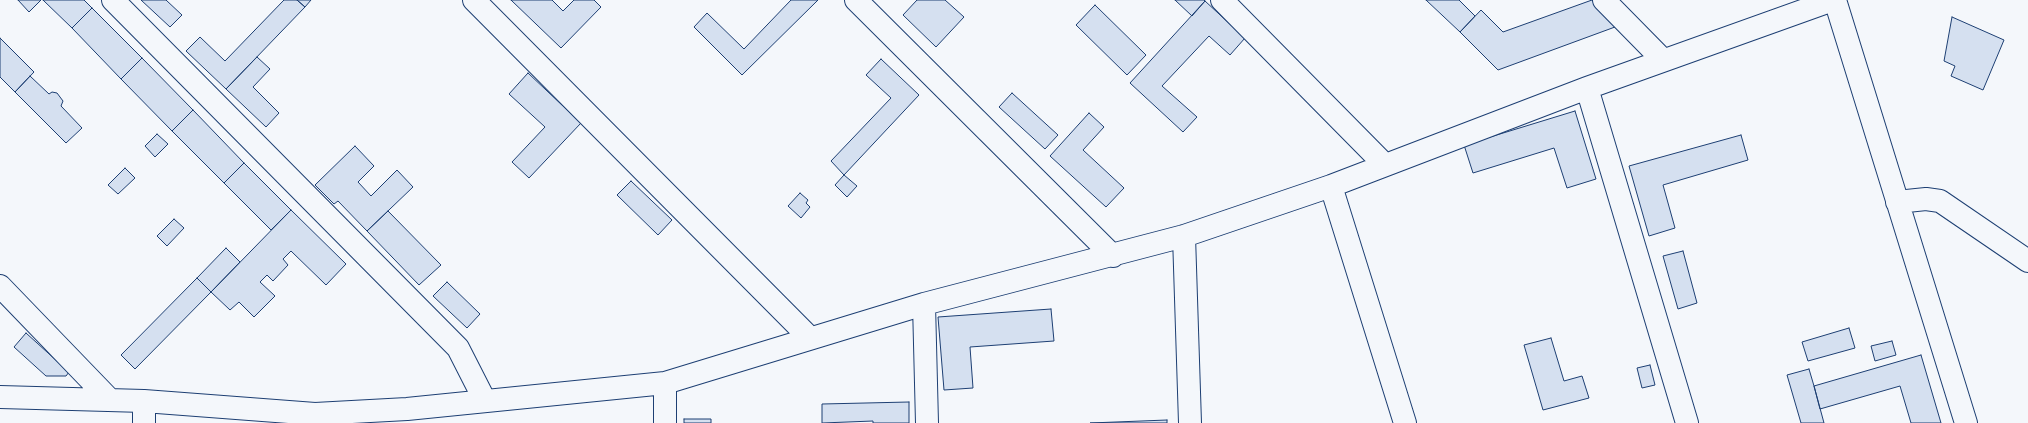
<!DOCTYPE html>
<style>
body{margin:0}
canvas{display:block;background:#f4f7fb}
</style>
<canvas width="2028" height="423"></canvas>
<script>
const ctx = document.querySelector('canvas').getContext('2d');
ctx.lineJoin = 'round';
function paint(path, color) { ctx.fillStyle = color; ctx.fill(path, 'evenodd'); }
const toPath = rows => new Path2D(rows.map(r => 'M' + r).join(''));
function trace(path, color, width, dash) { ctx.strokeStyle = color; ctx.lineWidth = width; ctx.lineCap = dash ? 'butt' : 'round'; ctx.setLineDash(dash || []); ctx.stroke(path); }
const building = toPath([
 [18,0,41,0,29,12,18,0],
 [43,0,84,0,92,8,72,28,43,0],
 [166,0,182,15,170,27,141,0,166,0],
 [284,0,297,0,305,7,226,89,186,51,200,37,225,61,284,0],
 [297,0,311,0,305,7,297,0],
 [511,0,552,0,563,11,574,0,594,0,601,7,561,48,511,0],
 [791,0,818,0,742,75,694,27,707,13,744,49,791,0],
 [917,0,945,0,964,17,936,47,903,15,917,0],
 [1175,0,1204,0,1205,1,1192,16,1175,0],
 [1426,0,1459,0,1475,16,1460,32,1426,0],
 [1592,0,1615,27,1498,70,1460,32,1481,10,1503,32,1592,0],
 [1205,1,1245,38,1230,55,1209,36,1162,86,1197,117,1183,132,1130,83,1205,1],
 [1095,5,1146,55,1127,75,1076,25,1095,5],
 [92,8,142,58,121,79,72,28,92,8],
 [1952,17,2004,40,1983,90,1951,76,1955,66,1944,61,1952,17],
 [0,38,34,72,15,92,0,77,0,38],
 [257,57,270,69,253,87,279,113,266,127,226,89,257,57],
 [142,58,193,110,172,131,121,79,142,58],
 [881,59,919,95,844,175,831,161,891,98,866,75,881,59],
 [528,73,581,123,529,178,512,162,545,127,509,94,528,73],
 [30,76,49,94,52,92,57,93,63,101,61,106,82,128,66,143,15,92,30,76],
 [1012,93,1058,135,1045,149,999,107,1012,93],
 [193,110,244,163,224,183,172,131,193,110],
 [1575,111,1596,179,1567,188,1554,148,1473,173,1464,145,1575,111],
 [1089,113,1104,127,1083,150,1124,188,1106,207,1050,156,1089,113],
 [157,134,168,144,155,157,145,146,157,134],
 [1741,135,1748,160,1663,185,1675,228,1649,236,1629,166,1741,135],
 [355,146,374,166,358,182,371,196,397,170,413,187,367,231,338,201,334,204,315,185,355,146],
 [244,163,291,210,271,230,224,183,244,163],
 [125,168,135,178,118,194,108,185,125,168],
 [844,175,857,186,847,197,835,185,844,175],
 [631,181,672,220,658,235,617,195,631,181],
 [800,193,808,200,806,203,810,207,801,218,788,206,800,193],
 [291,210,346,264,326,285,291,251,283,259,288,265,273,281,267,275,260,282,275,296,254,317,239,302,230,310,211,292,291,210],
 [388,211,441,265,419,285,367,231,388,211],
 [174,219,184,228,167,246,157,236,174,219],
 [226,248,240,262,211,292,197,278,226,248],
 [1683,251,1697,303,1678,309,1663,256,1683,251],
 [197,278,211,292,135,369,121,355,197,278],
 [447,282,480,314,467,328,433,296,447,282],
 [1051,309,1054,341,970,347,973,388,944,390,938,317,1051,309],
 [1849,328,1855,348,1808,361,1802,342,1849,328],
 [26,333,69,372,66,376,46,376,14,347,26,333],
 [1551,338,1564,381,1582,376,1589,398,1543,410,1524,345,1551,338],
 [1892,341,1896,355,1875,361,1871,346,1892,341],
 [1921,355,1941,423,1911,423,1900,386,1820,409,1814,386,1921,355],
 [1650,365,1655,385,1642,388,1637,368,1650,365],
 [1809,369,1814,386,1824,423,1801,423,1787,375,1809,369],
 [909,402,909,423,873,423,873,421,822,423,822,404,909,402],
 [684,419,711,419,711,423,684,423,684,419],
 [1167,420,1167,423,1090,423,1167,420]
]);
paint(building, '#d5e0f0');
trace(building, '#1d3f73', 1);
const minor = toPath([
 [113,0,458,348,485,401],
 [474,0,810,338],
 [856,0,1113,256],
 [1222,0,1385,165],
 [1604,0,1663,60],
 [1835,0,1966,423],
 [1587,88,1687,423],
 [1331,186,1405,423],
 [1897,202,1926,199,1940,201,2028,261],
 [1184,236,1190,423],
 [0,286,110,400],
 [924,304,927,423],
 [665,383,665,423],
 [0,397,144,401,315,414,407,409,665,383,924,304,1184,236,1331,186,1587,88,1833,0],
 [144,423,144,401]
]);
trace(minor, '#1d3f73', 24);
trace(minor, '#f4f7fb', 22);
</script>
